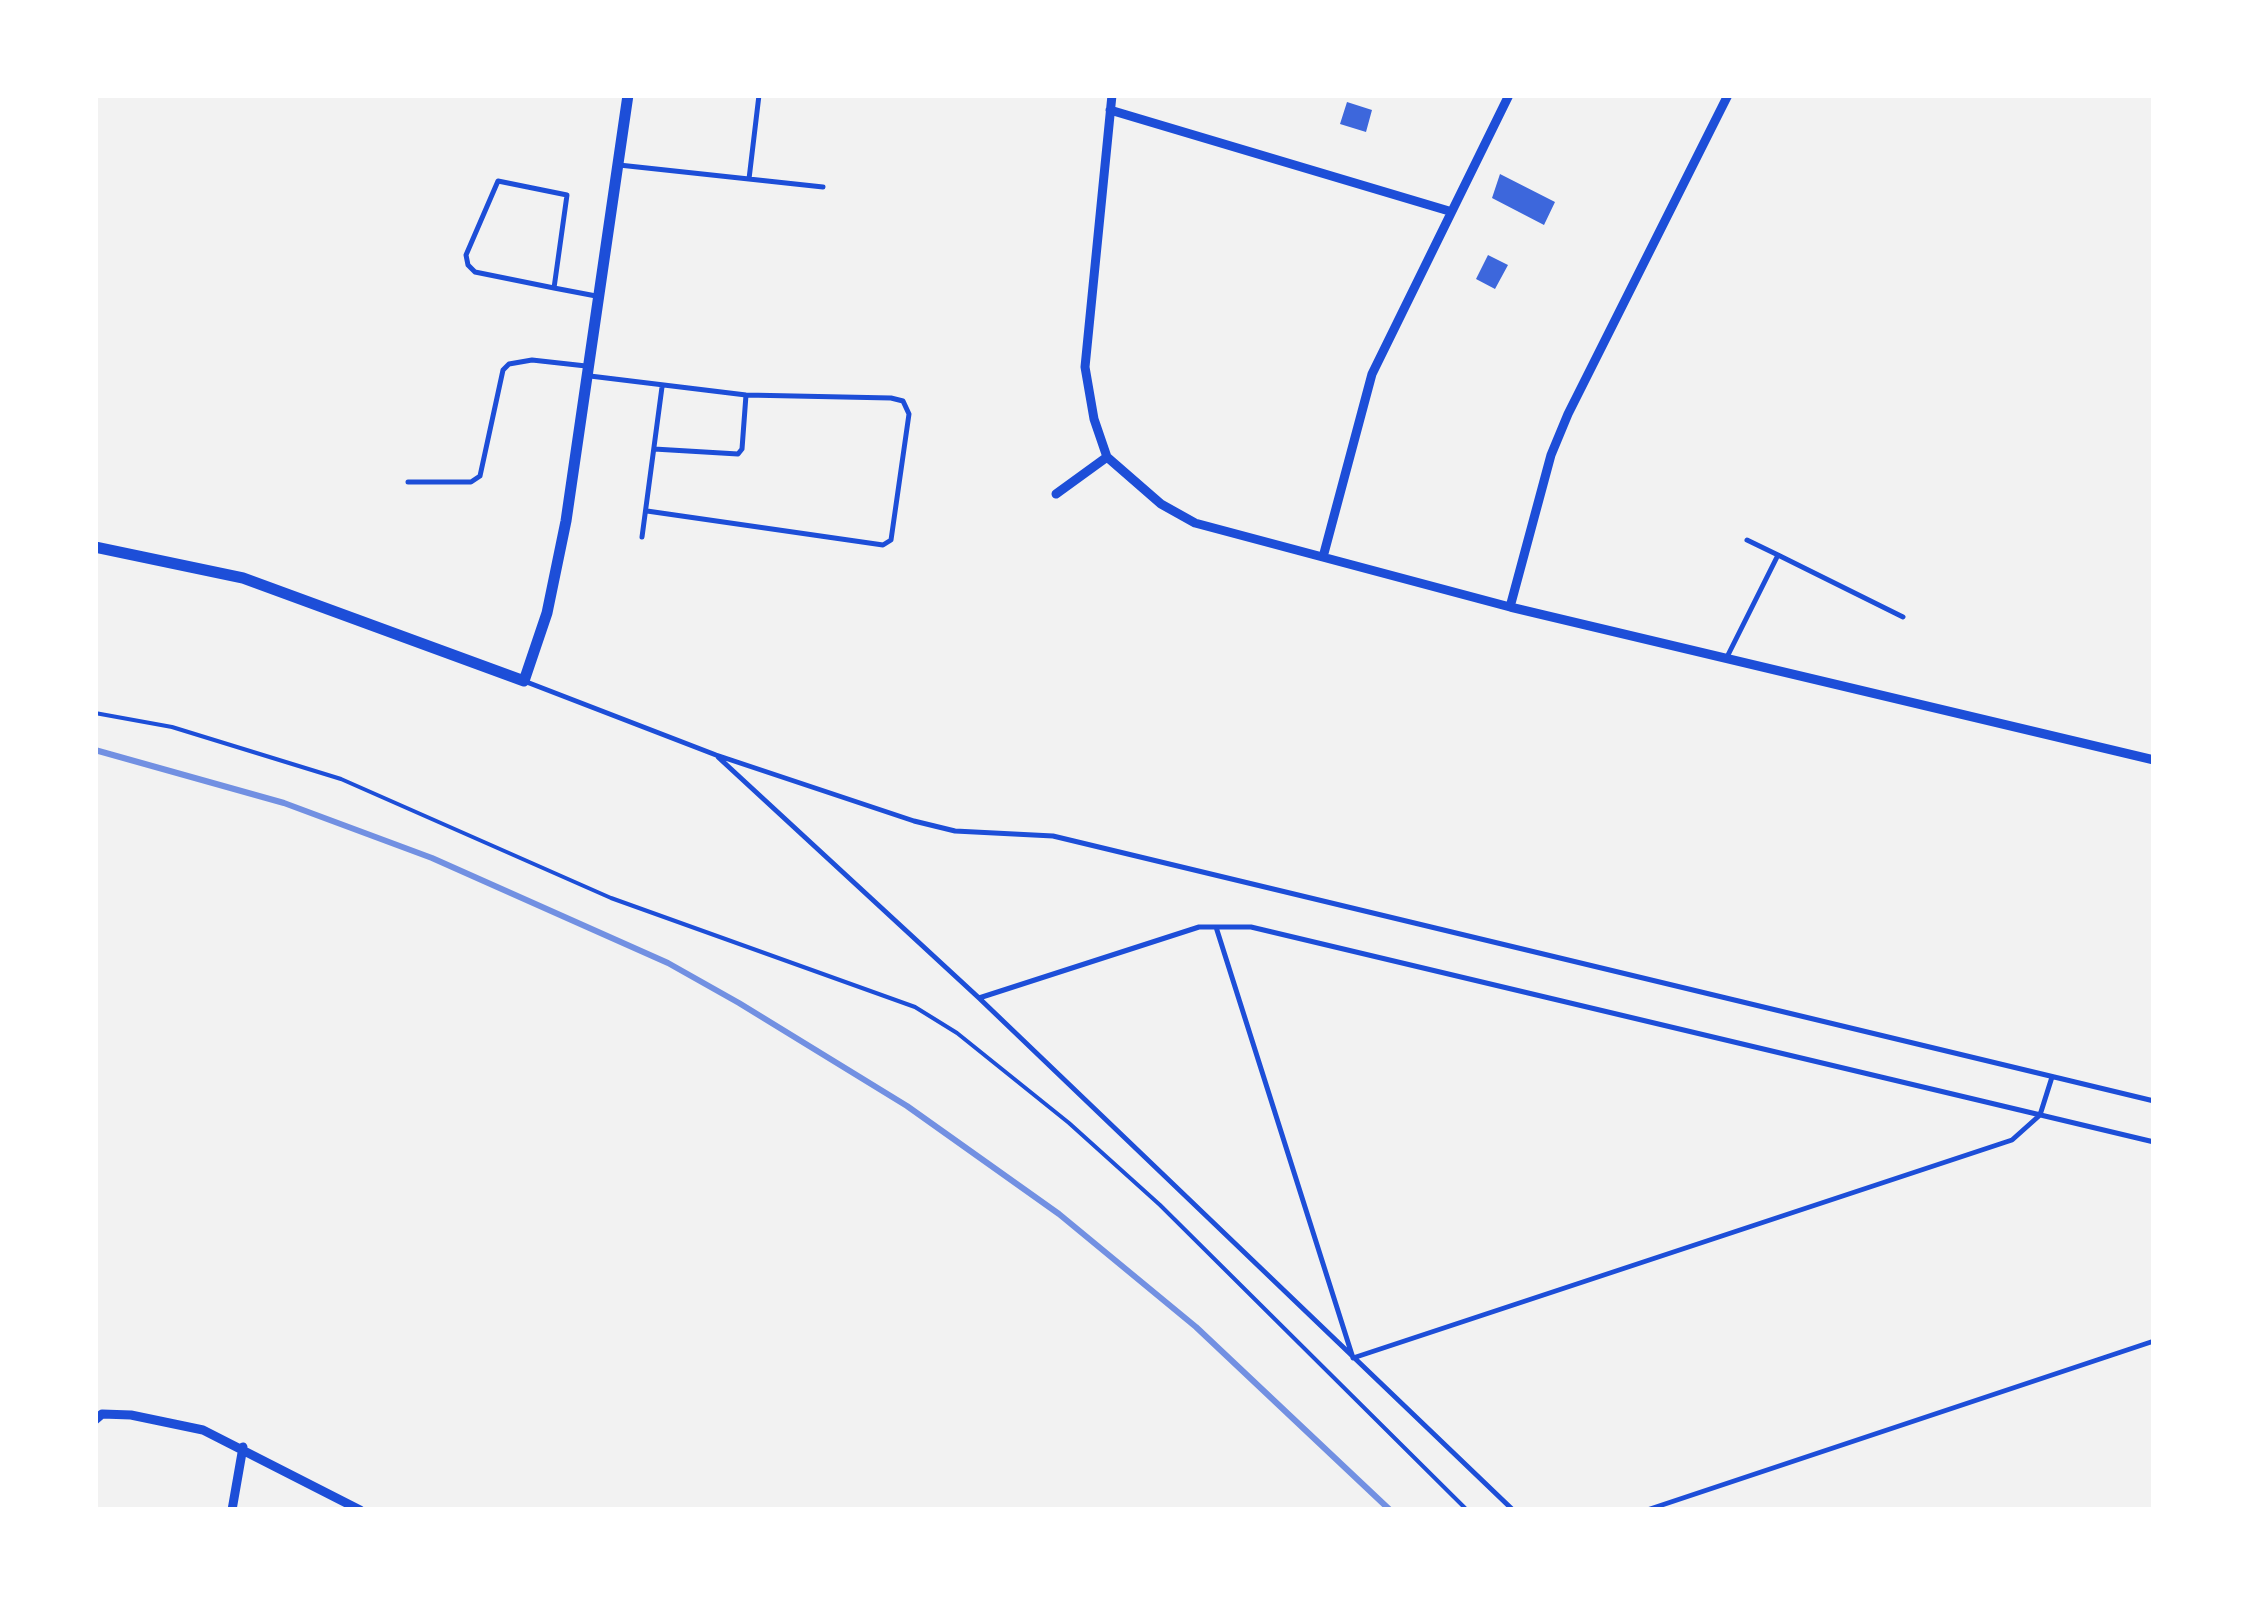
<!DOCTYPE html>
<style>
body{margin:0}
#map{position:relative;width:2249px;height:1605px;overflow:hidden;background:#f2f2f2;font-family:"Work Sans",sans-serif}
canvas{display:block}
.frame{position:absolute;inset:0;border:98px solid #fff;pointer-events:none}
</style>
<div id="map">
<canvas width="2249" height="1605"></canvas>
<div class="frame"></div>
</div>
<script>
const ctx = document.querySelector('canvas').getContext('2d');
ctx.lineJoin = 'round';
function paint(path, color) { ctx.fillStyle = color; ctx.fill(path, 'evenodd'); }
const toPath = rows => new Path2D(rows.map(r => 'M' + r).join(''));
function trace(path, color, width, dash) { ctx.strokeStyle = color; ctx.lineWidth = width; ctx.lineCap = dash ? 'butt' : 'round'; ctx.setLineDash(dash || []); ctx.stroke(path); }
paint(toPath([
 [1347,102,1372,110,1366,132,1340,124],
 [1500,174,1555,202,1544,225,1492,198],
 [1488,255,1508,265,1495,289,1476,279]
]), '#3d67dc');
trace(toPath([
 [95,713,172,727,341,779,611,898,915,1007,957,1033,1069,1123,1160,1205,1467,1510]
]), '#1d4ed8', 4);
trace(toPath([
 [619,165,823,187],
 [749,179,759,95],
 [554,288,567,195,498,181,466,255,468,265,475,272,554,288,596,296],
 [590,376,746,395,891,398,903,401,909,414,891,540,883,545,647,511],
 [654,449,738,454,742,449,746,395],
 [408,482,471,482,480,476,503,370,509,364,532,360,586,366],
 [642,537,662,387],
 [1747,540,1778,555],
 [1727,657,1778,555,1903,617],
 [524,681,716,755,914,821,955,831,1053,836,2154,1101],
 [718,757,979,998,1513,1510],
 [1216,927,1353,1358,2012,1140,2040,1115,2052,1077],
 [979,998,1199,927,1251,927,2154,1142],
 [1647,1510,2154,1341]
]), '#1d4ed8', 5);
trace(toPath([
 [1112,95,1085,367,1094,419,1107,457,1161,504,1195,523,1510,607,2154,760],
 [1110,110,1449,211],
 [1056,494,1107,457],
 [1323,557,1372,374,1509,95],
 [1510,607,1551,455,1568,414,1728,95],
 [95,1420,102,1414,131,1415,203,1430,360,1510],
 [232,1510,243,1447]
]), '#1d4ed8', 9);
trace(toPath([
 [95,547,243,578,524,681,547,613,566,521,628,95]
]), '#1d4ed8', 11);
trace(toPath([
 [95,750,284,803,432,858,668,963,739,1003,907,1106,1059,1214,1196,1327,1390,1510]
]), '#7290e2', 6);
</script>
